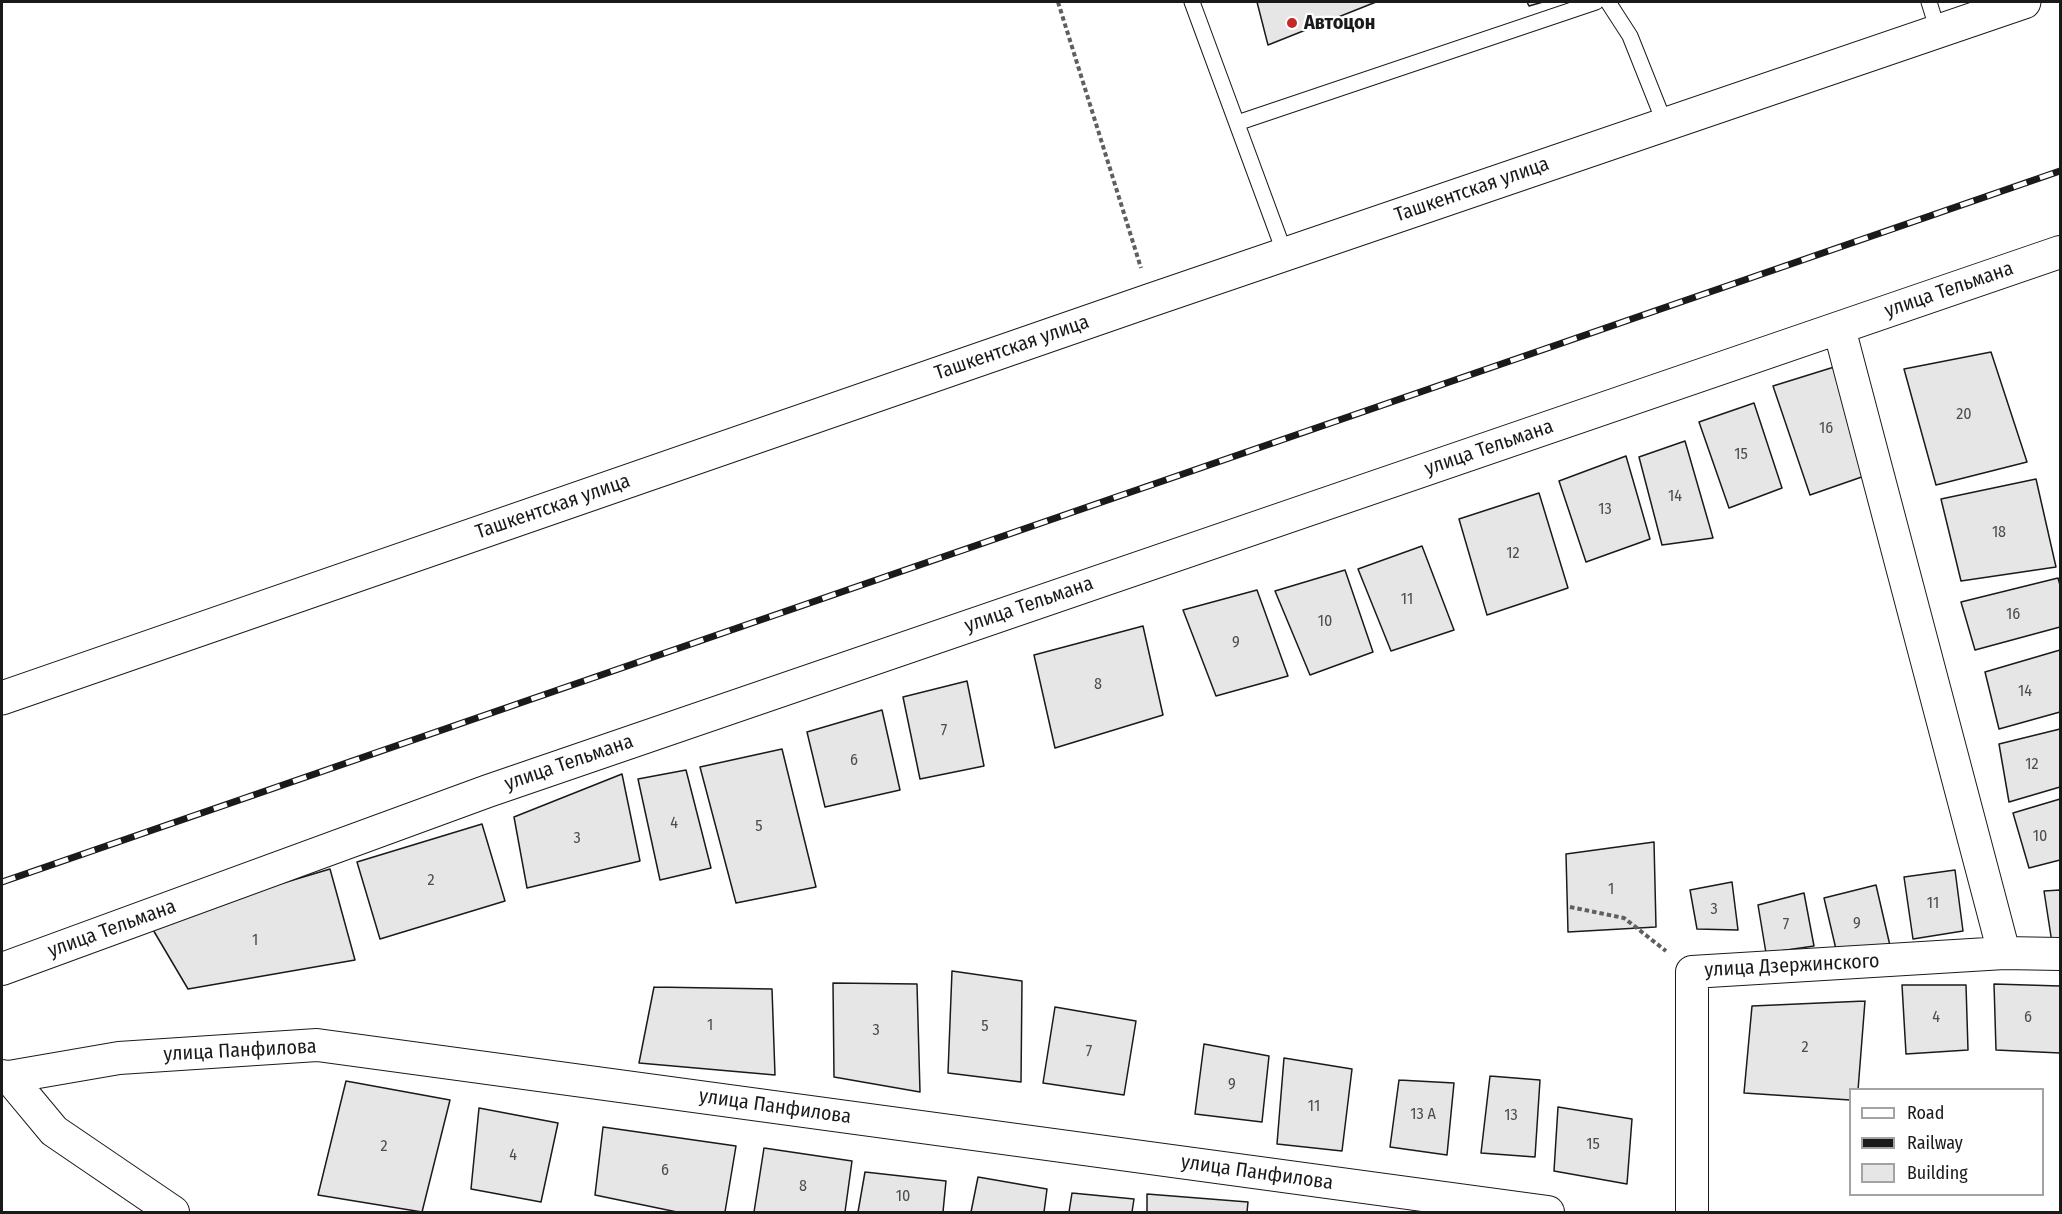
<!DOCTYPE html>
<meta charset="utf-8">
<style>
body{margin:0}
#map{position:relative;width:2062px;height:1214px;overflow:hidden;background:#fff;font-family:"Fira Sans Condensed",sans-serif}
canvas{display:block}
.frame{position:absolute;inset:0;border:3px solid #1a1a1a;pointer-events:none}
.legend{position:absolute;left:1849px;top:1088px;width:195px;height:108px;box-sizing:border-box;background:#fff;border:2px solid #a3a3a3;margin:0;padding:8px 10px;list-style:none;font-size:18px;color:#1a1a1a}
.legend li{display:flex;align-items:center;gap:12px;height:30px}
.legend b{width:30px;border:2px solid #a3a3a3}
</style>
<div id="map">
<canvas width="2062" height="1214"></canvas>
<div class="frame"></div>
<ul class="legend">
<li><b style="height:8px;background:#fff"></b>Road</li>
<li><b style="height:8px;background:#1a1a1a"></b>Railway</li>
<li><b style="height:16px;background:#e6e6e6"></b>Building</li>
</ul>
</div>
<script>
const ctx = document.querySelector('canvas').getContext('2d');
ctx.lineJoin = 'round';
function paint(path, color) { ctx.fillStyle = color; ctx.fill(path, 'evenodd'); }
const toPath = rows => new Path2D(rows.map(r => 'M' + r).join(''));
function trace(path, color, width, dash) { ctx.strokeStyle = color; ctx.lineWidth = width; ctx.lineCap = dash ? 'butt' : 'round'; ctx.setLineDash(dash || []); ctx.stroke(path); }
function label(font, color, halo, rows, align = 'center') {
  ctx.font = font + ' "Fira Sans Condensed",sans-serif'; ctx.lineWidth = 4.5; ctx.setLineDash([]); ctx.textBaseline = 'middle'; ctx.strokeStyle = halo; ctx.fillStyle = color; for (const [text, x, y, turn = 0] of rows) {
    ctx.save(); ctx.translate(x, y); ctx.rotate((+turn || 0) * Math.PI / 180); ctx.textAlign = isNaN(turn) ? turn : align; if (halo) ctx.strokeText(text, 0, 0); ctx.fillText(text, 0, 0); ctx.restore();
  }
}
const building = toPath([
 [1257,2,1376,2,1268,45,1257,2],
 [1527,2,1543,2,1529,6,1527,2],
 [1991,352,2027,462,1936,485,1904,369,1991,352],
 [1847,363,1876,472,1810,495,1773,386,1847,363],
 [1754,403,1782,488,1729,508,1699,422,1754,403],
 [1685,441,1713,538,1662,545,1639,457,1685,441],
 [1626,456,1650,539,1586,562,1559,481,1626,456],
 [2036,479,2056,567,1961,581,1941,499,2036,479],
 [1539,493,1568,588,1487,615,1459,519,1539,493],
 [1422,546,1454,630,1391,651,1358,569,1422,546],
 [1345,570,1373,652,1310,675,1275,591,1345,570],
 [2058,578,2060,585,2060,627,1975,650,1961,602,2058,578],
 [1257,590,1288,676,1216,696,1183,610,1257,590],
 [1143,626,1163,715,1055,748,1034,655,1143,626],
 [2060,650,2060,712,1999,729,1985,672,2060,650],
 [967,681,984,766,920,779,903,697,967,681],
 [882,710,900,790,825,807,807,732,882,710],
 [2060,729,2060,787,2009,802,1999,744,2060,729],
 [782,749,816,887,736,903,700,767,782,749],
 [686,770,711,868,660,880,638,779,686,770],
 [622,774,640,861,527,888,514,817,622,774],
 [2060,799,2060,860,2029,868,2013,813,2060,799],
 [482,824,505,901,380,939,357,862,482,824],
 [1654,842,1656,927,1568,932,1566,854,1654,842],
 [330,869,355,960,188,989,149,923,330,869],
 [1955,870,1963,931,1913,939,1904,877,1955,870],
 [1732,882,1738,930,1697,929,1690,890,1732,882],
 [1876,885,1891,950,1839,962,1824,898,1876,885],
 [2060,890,2060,955,2054,956,2044,891,2060,890],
 [1804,893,1814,946,1766,953,1758,905,1804,893],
 [952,971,1022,981,1021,1082,948,1073,952,971],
 [833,983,917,984,920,1092,834,1077,833,983],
 [1994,984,2060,986,2060,1053,1996,1050,1994,984],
 [1902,985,1966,985,1968,1050,1906,1054,1902,985],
 [654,987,772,989,775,1075,639,1063,654,987],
 [1865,1001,1858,1090,1850,1090,1850,1100,1744,1093,1752,1006,1865,1001],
 [1055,1007,1136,1021,1124,1095,1043,1083,1055,1007],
 [1204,1044,1269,1056,1262,1122,1195,1114,1204,1044],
 [1284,1058,1352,1069,1342,1151,1277,1144,1284,1058],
 [1490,1076,1540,1080,1535,1157,1481,1153,1490,1076],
 [1399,1080,1454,1083,1447,1155,1390,1147,1399,1080],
 [346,1081,450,1100,422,1212,318,1195,346,1081],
 [1558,1107,1632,1119,1627,1184,1554,1171,1558,1107],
 [479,1108,558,1123,541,1202,471,1189,479,1108],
 [603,1127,736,1146,725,1212,677,1212,595,1195,603,1127],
 [764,1148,852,1161,845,1212,754,1212,764,1148],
 [865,1172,946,1181,943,1212,858,1212,865,1172],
 [978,1177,1047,1189,1044,1212,971,1212,978,1177],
 [1072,1193,1134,1199,1132,1212,1069,1212,1072,1193],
 [1147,1194,1248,1202,1247,1212,1147,1212,1147,1194]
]);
paint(building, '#e6e6e6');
trace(building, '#1a1a1a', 1.5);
const lane = toPath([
 [1192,2,1285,254],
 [1608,2,1630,36,1665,124],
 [1929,2,1938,31],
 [1237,123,1596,2]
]);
const street = toPath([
 [1839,328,2004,953],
 [2,969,488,791,2060,252],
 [2,1076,9,1077,119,1058,317,1045,1548,1212],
 [9,1077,54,1131,173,1212],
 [1692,1212,1692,972,2004,953,2060,954]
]);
const primary = toPath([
 [2,698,1151,300,2024,2]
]);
trace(lane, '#1a1a1a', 17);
trace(street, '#1a1a1a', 34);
trace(primary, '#1a1a1a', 35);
trace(toPath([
 [1058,2,1141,268],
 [1570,907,1624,918,1666,951]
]), '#5f5f5f', 4, [4.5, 3]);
trace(lane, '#fff', 15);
trace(street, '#fff', 32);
trace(primary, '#fff', 33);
const rail = toPath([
 [2,882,2060,171]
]);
trace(rail, '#1a1a1a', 7);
trace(rail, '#fff', 4.5, [14]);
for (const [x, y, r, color] of [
 [1292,23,6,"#c62828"]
]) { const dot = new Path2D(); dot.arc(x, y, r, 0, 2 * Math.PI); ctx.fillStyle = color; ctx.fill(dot); trace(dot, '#fff', 2); }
label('16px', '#4d4d4d', null, [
 ["20",1964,415],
 ["16",1826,429],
 ["15",1741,455],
 ["14",1675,497],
 ["13",1605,510],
 ["18",1999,533],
 ["12",1513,554],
 ["11",1407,600],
 ["16",2013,615],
 ["10",1325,622],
 ["9",1236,643],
 ["8",1098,685],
 ["14",2025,692],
 ["7",944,731],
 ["6",854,761],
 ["12",2032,765],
 ["4",674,824],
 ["5",759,827],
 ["10",2040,837],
 ["3",577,839],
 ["2",431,881],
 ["1",1611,890],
 ["11",1933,904],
 ["3",1714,910],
 ["9",1857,924],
 ["7",1786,925],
 ["1",255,941],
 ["4",1936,1018],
 ["6",2028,1018],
 ["1",710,1026],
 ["5",985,1027],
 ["3",876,1031],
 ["2",1805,1048],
 ["7",1089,1052],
 ["9",1232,1085],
 ["11",1314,1107],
 ["13 А",1423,1115],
 ["13",1511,1116],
 ["15",1593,1145],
 ["2",384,1147],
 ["4",513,1156],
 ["6",665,1171],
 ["8",803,1187],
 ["10",903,1197]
]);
label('bold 20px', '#1a1a1a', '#fff', [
 ["Автоцон",1304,23]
], 'left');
label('20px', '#1a1a1a', '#fff', [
 ["Ташкентская улица",1472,190,-19],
 ["улица Тельмана",1949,290,-19],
 ["Ташкентская улица",1012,348,-19],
 ["улица Тельмана",1489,448,-19],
 ["Ташкентская улица",553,507,-19],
 ["улица Тельмана",1029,605,-19],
 ["улица Тельмана",569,763,-19],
 ["улица Тельмана",112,929,-20],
 ["улица Дзержинского",1792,966,-3],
 ["улица Панфилова",240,1051,-3],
 ["улица Панфилова",775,1107,8],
 ["улица Панфилова",1257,1173,8]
]);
</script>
